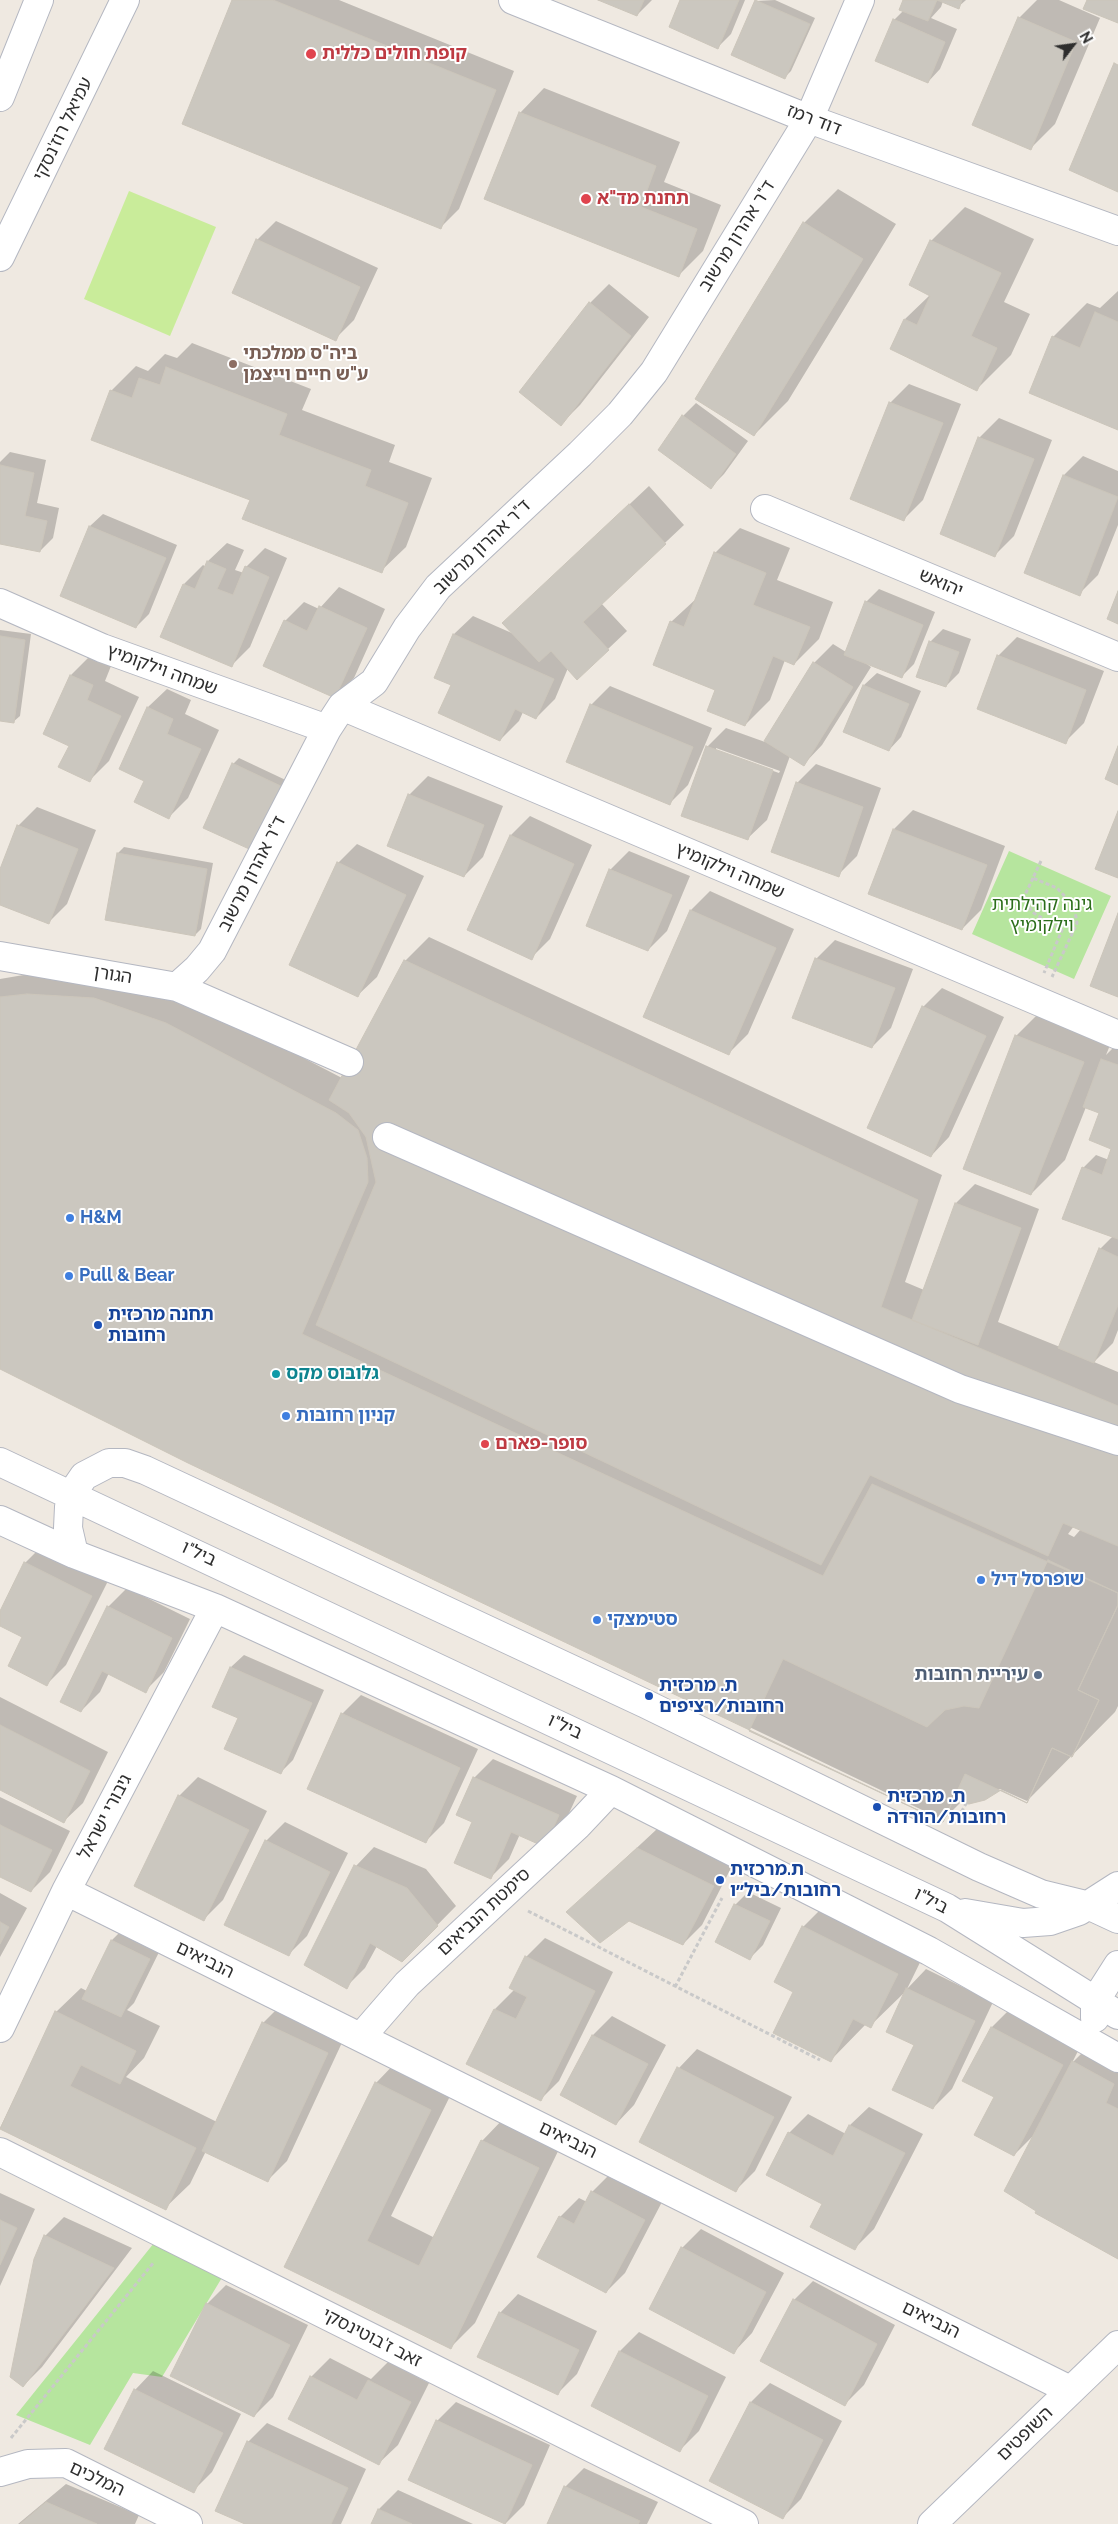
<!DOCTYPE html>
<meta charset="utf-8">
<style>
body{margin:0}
#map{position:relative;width:1118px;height:2524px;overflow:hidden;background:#efe9e1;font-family:Raleway,sans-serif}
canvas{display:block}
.north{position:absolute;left:1048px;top:20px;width:50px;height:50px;-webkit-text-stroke:4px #fff;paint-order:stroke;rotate:60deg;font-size:14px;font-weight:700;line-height:20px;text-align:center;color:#2e2e2e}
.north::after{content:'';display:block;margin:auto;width:18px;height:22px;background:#2e2e2e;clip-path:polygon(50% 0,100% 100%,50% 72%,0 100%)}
</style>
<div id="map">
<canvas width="1118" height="2524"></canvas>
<div class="north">N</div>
</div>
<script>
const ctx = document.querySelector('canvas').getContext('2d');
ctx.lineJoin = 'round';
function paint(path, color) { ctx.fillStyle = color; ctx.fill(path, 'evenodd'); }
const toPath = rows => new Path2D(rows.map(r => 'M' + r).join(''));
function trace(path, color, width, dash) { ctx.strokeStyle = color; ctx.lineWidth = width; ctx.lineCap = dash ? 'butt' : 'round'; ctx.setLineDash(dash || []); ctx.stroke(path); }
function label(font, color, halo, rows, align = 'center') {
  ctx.font = font + ' Raleway,"Noto Sans Hebrew",sans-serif'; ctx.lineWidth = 4; ctx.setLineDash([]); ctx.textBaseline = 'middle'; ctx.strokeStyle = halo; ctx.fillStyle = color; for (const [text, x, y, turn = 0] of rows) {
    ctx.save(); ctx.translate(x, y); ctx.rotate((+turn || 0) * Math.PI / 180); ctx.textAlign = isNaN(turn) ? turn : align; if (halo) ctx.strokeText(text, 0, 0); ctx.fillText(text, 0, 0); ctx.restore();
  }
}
paint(toPath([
 [1009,851,1111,896,1074,979,972,934],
 [158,2238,229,2266,162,2377,133,2373,90,2445,16,2415]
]), '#b6e59e');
paint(toPath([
 [129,191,216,227,170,336,84,299]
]), '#c9ec9a');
paint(toPath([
 [233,0,339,0,514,71,459,209,440,228],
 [602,0,652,0,637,15],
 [682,0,745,0,731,34,718,47],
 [775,0,815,18,791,71,785,77,756,1],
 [904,0,966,0,958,7,943,1,941,7,931,18,957,29,940,69,928,82,894,20,904,10],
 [1037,0,1059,0,1100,18,1055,124,1031,148,1019,18],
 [544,88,680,142,664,182,721,205,703,251,678,276,520,113],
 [838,189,896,224,788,401,754,435,804,223],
 [965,207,1034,239,1004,302,1030,314,1011,355,977,389,891,348,905,319,930,295,931,241],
 [276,221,378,268,354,320,335,339,257,240],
 [609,284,649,317,580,405,561,424,590,303],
 [1118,291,1118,429,1053,337,1087,303,1100,308],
 [192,343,311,389,302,410,395,445,389,462,432,478,406,547,381,571,251,499,93,439,112,390,136,366,148,371,165,354,177,358],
 [909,384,961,404,923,500,904,519,890,403],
 [696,403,748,441,724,474,711,487,683,416],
 [999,418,1052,440,1014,536,995,555,941,534,980,437],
 [10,452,46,460,37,503,59,508,53,538,40,551,0,542,0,462],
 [1083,456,1118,471,1118,525,1098,575,1079,594,1025,572,1064,475],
 [649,486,684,525,601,603,627,631,608,649,568,668,555,699,536,718,523,712,519,721,500,740,452,685,435,677,454,634,473,616,514,634,503,623],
 [103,514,177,545,149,614,136,627,90,526],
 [740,528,790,548,777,580,833,602,819,639,794,664,785,660,770,700,745,725,671,622,697,598,715,553],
 [227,543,244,550,235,570,244,573,246,567,265,548,287,558,250,647,231,666,184,584,203,565,206,567,208,561],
 [339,587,385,609,354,678,335,697,285,621,304,602,319,609],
 [879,589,935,612,914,664,901,677,864,662,871,667,822,745,804,764,790,756,767,820,748,838,707,747,726,728,765,742,814,663,833,644,846,652,866,602],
 [716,748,780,771,779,773,716,751],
 [943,629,971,639,959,673,946,686,930,642],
 [0,630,31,634,20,716,13,722,0,720],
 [1017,637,1104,671,1084,723,1065,742,998,656],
 [90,656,111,666,105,681,139,697,109,761,90,780,70,745,45,733,71,675],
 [877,673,921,691,901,737,889,750,845,731,864,685],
 [610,686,712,728,688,785,669,804,591,705],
 [167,689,191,700,185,714,219,730,188,798,169,817,145,780,120,769,148,707],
 [239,758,292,783,264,846,233,764],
 [816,764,881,788,857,856,838,875,797,783],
 [428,776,503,806,483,857,464,876,409,795],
 [37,807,96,830,67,904,49,922,0,904,0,872,18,826],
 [913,810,1005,846,981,910,962,929,870,893,894,829],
 [530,816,592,845,550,939,531,958,469,930,511,835],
 [357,844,424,876,377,977,358,995,338,863],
 [124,847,213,863,201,929,195,935,106,919,118,853],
 [629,851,690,876,667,931,648,950,610,870],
 [710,891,794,929,748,1034,729,1053,645,1016,691,910],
 [429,937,942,1175,905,1282,924,1290,956,1203,975,1184,1039,1209,998,1322,1060,1347,1100,1249,1113,1236,1083,1168,1096,1155,1109,1160,1113,1148,1101,1112,1086,1107,1065,1160,1031,1194,1016,1036,1050,1002,1117,1028,1106,1055,1114,1047,1118,1048,1118,1330,1113,1343,1094,1362,1118,1372,1118,1706,1115,1712,1027,1801,1000,1789,962,1801,943,1820,0,1367,0,979,53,970,190,999,342,1078,405,961],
 [1074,1526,1081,1529,1074,1537,1068,1534],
 [835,940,913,969,891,1028,872,1047,816,959],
 [942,988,1004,1017,949,1137,931,1156,923,1007],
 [44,1544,110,1577,66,1665,47,1684,23,1637,0,1625,0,1614,25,1563],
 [127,1588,190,1619,164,1672,145,1691,109,1673,100,1692,81,1711,62,1701,108,1607],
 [244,1655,324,1690,293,1760,281,1772,240,1718,214,1706,231,1667],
 [361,1695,478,1749,444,1823,425,1842,342,1714],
 [0,1697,108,1752,83,1803,64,1821,0,1789],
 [493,1759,577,1796,563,1826,544,1845,520,1834,509,1859,490,1878,474,1821,474,1778],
 [198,1777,267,1811,223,1900,204,1919,179,1796],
 [0,1797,70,1831,50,1872,31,1891,0,1876],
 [285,1822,348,1853,307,1936,288,1955,266,1841],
 [657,1829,732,1866,702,1925,683,1944,629,1919,568,1912],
 [374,1847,426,1869,456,1906,402,1961,377,1946,365,1968,346,1987,356,1866],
 [748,1892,781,1908,763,1945,750,1958,717,1942,735,1905],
 [0,1893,27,1908,0,1957],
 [837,1893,931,1940,907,1989,926,1969,993,2002,952,2089,933,2108,915,2045,906,1991,870,2026,866,2024,831,2060,795,1992,803,1927],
 [124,1928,162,1946,134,2003,127,2010,160,2026,144,2058,126,2077,217,2122,263,2023,282,2004,346,2034,287,2161,268,2180,206,2151,190,2184,165,2208,0,2128,56,2012,81,1988,87,1991,112,1940],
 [545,1938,613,1972,559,2081,540,2100,468,2063,495,2009,515,1989,526,1957],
 [1011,2008,1081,2045,1072,2063,1092,2043,1118,2057,1118,2258,1035,2134,1014,2155,996,2097,964,2080,992,2027],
 [612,2016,666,2045,634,2105,616,2124,561,2095,593,2035],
 [697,2049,792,2097,755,2171,736,2190,641,2142,679,2068],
 [400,2058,455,2086,391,2216,435,2238,482,2141,506,2116,562,2143,475,2323,450,2348,286,2267,376,2083],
 [869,2107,923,2134,874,2229,855,2248,823,2203,789,2133,808,2114,846,2134,850,2125],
 [611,2173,663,2200,625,2273,606,2292,560,2217,579,2198,587,2202,592,2192],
 [0,2193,35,2209,0,2286],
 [64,2217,132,2248,42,2367,23,2386,45,2236],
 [701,2229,784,2273,752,2333,734,2352,650,2308,682,2248],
 [813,2281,895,2325,864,2385,845,2404,794,2300],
 [226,2285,308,2325,273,2397,254,2416,207,2304],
 [518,2294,597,2331,577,2374,558,2393,500,2313],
 [639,2332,726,2377,699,2431,680,2450,593,2405,620,2351],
 [330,2358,371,2379,388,2362,429,2383,398,2445,379,2463,311,2377],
 [153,2371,241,2414,212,2472,193,2491,135,2390],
 [770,2383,842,2421,801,2499,782,2518,711,2480,751,2402],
 [456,2402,550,2445,524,2505,505,2524,437,2421],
 [267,2423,366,2469,341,2524,248,2524,248,2442],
 [584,2468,658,2502,647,2524,548,2524,565,2487],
 [66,2484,139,2515,135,2524,18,2524],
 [398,2490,473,2524,373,2524,379,2509]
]), '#0003');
const building = toPath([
 [232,0,273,0,496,90,441,229,182,124,232,0],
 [598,0,644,0,637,16,598,0],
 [680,0,739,0,718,49,669,27,680,0],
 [755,0,810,24,785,79,731,55,755,0],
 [903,0,937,0,928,21,899,10,903,0],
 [937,0,962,0,959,9,937,0],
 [1087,0,1118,0,1118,23,1083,9,1087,0],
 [1018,17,1076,42,1031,150,972,125,1018,17],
 [893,19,945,42,928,83,875,61,893,19],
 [1114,63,1118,65,1118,192,1069,170,1114,63],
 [519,112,656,166,641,207,697,229,679,277,484,199,519,112],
 [803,222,863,259,754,436,695,399,803,222],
 [256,239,360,287,336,341,232,293,256,239],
 [930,240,1001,273,971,336,997,348,977,391,890,349,904,319,917,325,930,296,909,285,930,240],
 [589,302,631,336,561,426,519,392,589,302],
 [1095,312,1118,322,1118,430,1029,393,1052,336,1080,348,1095,312],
 [166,367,287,414,279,435,371,470,365,486,408,503,382,573,242,519,250,500,91,440,110,390,132,398,139,378,160,385,166,367],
 [889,402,943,423,904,521,850,499,889,402],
 [682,415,736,454,711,489,658,450,682,415],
 [978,437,1034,459,995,557,940,534,978,437],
 [0,465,34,473,25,516,47,521,40,552,0,544,0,465],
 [1063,475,1118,497,1080,596,1024,573,1063,475],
 [629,504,666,544,583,622,609,650,577,680,551,651,539,662,502,623,629,504],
 [89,526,166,558,136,628,60,596,89,526],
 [714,552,766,573,753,605,810,627,794,665,773,656,745,726,707,711,715,690,653,665,670,621,684,627,714,552],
 [207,561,226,569,217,589,233,595,245,566,269,577,232,667,160,637,183,584,195,589,207,561],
 [1118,591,1118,624,1107,619,1118,591],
 [865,601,923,625,902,678,844,655,865,601],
 [319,606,367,628,335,698,263,666,284,620,307,631,319,606],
 [453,634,554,679,536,719,515,709,500,741,438,713,451,685,434,678,453,634],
 [0,636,25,640,14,723,0,721,0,636],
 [929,641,959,652,946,687,916,677,929,641],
 [997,655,1086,690,1066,744,977,709,997,655],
 [813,662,853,687,804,766,764,741,813,662],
 [70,675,93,685,87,700,121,716,90,782,58,767,69,746,43,734,70,675],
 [863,685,909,704,889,751,843,732,863,685],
 [590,704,693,747,670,805,566,762,590,704],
 [147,707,173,719,167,734,201,749,169,819,134,802,144,781,119,769,147,707],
 [706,746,773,770,748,840,681,816,706,746],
 [1118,746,1118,785,1105,779,1118,746],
 [232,763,287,789,258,853,203,828,232,763],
 [796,782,863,807,839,877,771,852,796,782],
 [408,794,484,825,464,877,387,846,408,794],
 [1118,811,1118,878,1095,869,1118,811],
 [17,825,78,849,49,924,0,905,0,869,17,825],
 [893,829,987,865,962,930,868,894,893,829],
 [510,835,574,864,532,960,467,930,510,835],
 [117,853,207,869,195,936,105,920,117,853],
 [337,862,406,895,358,997,289,965,337,862],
 [609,869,672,895,648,951,586,926,609,869],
 [690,910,776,948,729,1055,643,1017,690,910],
 [1118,913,1118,997,1090,986,1118,913],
 [815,958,895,988,872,1048,792,1018,815,958],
 [404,960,918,1200,881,1307,1118,1406,1118,1546,1063,1523,1048,1556,870,1475,821,1565,316,1325,376,1182,366,1137,349,1113,329,1100,404,960],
 [27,994,94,998,166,1023,336,1113,358,1130,367,1158,368,1182,302,1334,823,1576,872,1484,1118,1593,1118,1605,1078,1690,1099,1700,1072,1757,1052,1748,1027,1803,965,1774,943,1822,188,1463,0,1369,0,997,27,994],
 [922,1006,986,1036,931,1157,867,1128,922,1006],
 [1015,1035,1084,1062,1031,1195,963,1169,1015,1035],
 [1101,1059,1118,1065,1118,1239,1062,1219,1082,1167,1102,1175,1111,1149,1089,1140,1099,1113,1083,1107,1101,1059],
 [955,1203,1021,1228,978,1345,912,1320,955,1203],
 [1099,1248,1118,1257,1118,1305,1094,1363,1058,1348,1099,1248],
 [1048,1560,1118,1593,1118,1605,1078,1690,1099,1700,1072,1757,1052,1748,1027,1803,1001,1790,985,1800,969,1804,953,1801,943,1822,749,1731,783,1659,927,1727,945,1710,964,1706,979,1708,1048,1560],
 [24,1562,92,1596,47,1686,8,1666,22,1637,0,1626,0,1611,24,1562],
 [107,1606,172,1638,146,1693,102,1671,81,1712,60,1702,107,1606],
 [230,1667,312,1703,281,1774,224,1749,238,1718,212,1707,230,1667],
 [341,1713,460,1768,426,1843,307,1789,341,1713],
 [0,1725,90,1771,64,1823,0,1790,0,1725],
 [473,1777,559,1815,545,1847,511,1832,491,1879,454,1863,472,1822,456,1815,473,1777],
 [178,1795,249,1830,204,1921,134,1886,178,1795],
 [0,1825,52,1850,31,1892,0,1877,0,1825],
 [265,1840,330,1872,289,1956,224,1925,265,1840],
 [637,1848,714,1886,683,1945,629,1921,600,1943,566,1912,637,1848],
 [354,1865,407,1888,438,1926,402,1962,370,1943,347,1989,304,1965,354,1865],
 [734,1904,770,1921,750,1960,715,1942,734,1904],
 [0,1922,9,1927,0,1944,0,1922],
 [802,1926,898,1974,871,2028,853,2019,831,2062,773,2033,793,1992,774,1982,802,1926],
 [111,1940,150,1959,121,2017,82,1999,111,1940],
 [525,1956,595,1991,541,2101,466,2064,494,2009,516,2019,527,1997,509,1988,525,1956],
 [906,1988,975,2021,933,2109,892,2090,914,2045,886,2032,906,1988],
 [55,2011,136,2051,120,2084,81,2065,70,2086,196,2148,166,2210,0,2129,55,2011],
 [262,2022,328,2053,268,2182,202,2151,262,2022],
 [991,2027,1063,2065,1014,2156,974,2135,994,2097,962,2081,991,2027],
 [592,2035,648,2064,616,2125,560,2095,592,2035],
 [1072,2061,1114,2084,1106,2103,1118,2109,1118,2259,1035,2213,1036,2211,1004,2191,1072,2061],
 [677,2067,774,2117,736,2192,639,2142,677,2067],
 [375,2082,431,2110,367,2241,419,2266,481,2140,539,2168,451,2349,284,2267,375,2082],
 [849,2125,905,2153,855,2250,810,2227,822,2204,766,2175,788,2132,833,2156,849,2125],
 [591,2191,645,2220,606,2293,537,2257,559,2216,574,2224,591,2191],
 [0,2220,17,2228,0,2265,0,2220],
 [44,2235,114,2268,23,2387,10,2377,34,2259,44,2235],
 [681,2247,766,2292,734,2354,649,2309,681,2247],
 [793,2299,877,2344,845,2406,760,2361,793,2299],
 [206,2303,290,2345,254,2417,170,2376,206,2303],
 [499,2312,579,2350,558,2395,477,2357,499,2312],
 [619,2351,708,2396,680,2452,591,2406,619,2351],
 [310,2376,357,2400,368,2380,411,2402,379,2465,288,2419,310,2376],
 [134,2389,223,2433,194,2493,104,2449,134,2389],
 [750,2402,823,2440,783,2519,709,2481,750,2402],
 [436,2420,532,2465,505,2524,408,2480,436,2420],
 [247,2441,348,2488,331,2524,245,2524,215,2511,247,2441],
 [564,2486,640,2521,638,2524,547,2524,564,2486],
 [46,2502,85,2519,97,2524,20,2524,46,2502],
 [378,2509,412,2524,371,2524,378,2509]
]);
paint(building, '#cbc7bf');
trace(building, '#cbc5ba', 1);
const minor = toPath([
 [513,0,809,119,1118,231],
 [0,97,39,0],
 [0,257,125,0],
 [765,509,1118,657],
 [0,603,102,648,327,729],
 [342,706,1118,1035],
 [0,956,177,987,349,1062],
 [177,987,197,969,212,951,327,729,342,706,374,682,407,628,438,587,580,454,620,414,654,372,809,119,860,0],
 [387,1137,960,1389,1118,1441],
 [0,1462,947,1908,1118,2015],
 [0,1520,74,1554,215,1608,611,1790,929,1951,1118,2058],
 [74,1554,68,1528,69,1507,71,1495,84,1476,109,1463,125,1463,145,1470,646,1704,979,1867,1041,1894,1090,1906,1118,1919],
 [66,1891,1070,2390],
 [965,1913,1023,1923,1050,1921,1079,1911,1118,1886],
 [1095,2018,1095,2001,1118,1965],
 [0,2028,66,1891,215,1608],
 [361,2037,407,1984,578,1825,611,1790],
 [0,2152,744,2524],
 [0,2472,28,2464,66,2463,188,2524],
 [932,2524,1118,2345]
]);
trace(minor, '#b4b7c1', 30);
trace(toPath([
 [1041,861,1033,878,1057,888,1074,906,1077,923,1052,977],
 [1033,878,1024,897,1032,912,1062,930,1044,973],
 [955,1823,967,1802],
 [528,1911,820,2060],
 [675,1987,722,1898],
 [11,2438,154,2262]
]), '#c9c9c9', 3, [4, 2.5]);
trace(minor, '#fff', 28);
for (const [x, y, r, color] of [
 [311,54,6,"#e0444e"],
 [586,199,6,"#e0444e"],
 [233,364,5,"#8d6e63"],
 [70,1218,5,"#3f7fe0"],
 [69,1276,5,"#3f7fe0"],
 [98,1325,5,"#1a4fb4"],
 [276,1374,5,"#0f9aa8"],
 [286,1416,5,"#3f7fe0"],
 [485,1444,5,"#e0444e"],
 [981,1580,5,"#3f7fe0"],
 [597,1620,5,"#3f7fe0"],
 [1038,1675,5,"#5c6f8a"],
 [649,1696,5,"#1a4fb4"],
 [877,1807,5,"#1a4fb4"],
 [720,1880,5,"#1a4fb4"]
]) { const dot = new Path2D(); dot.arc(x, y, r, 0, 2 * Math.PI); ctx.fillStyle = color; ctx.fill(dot); trace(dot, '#fff', 2); }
label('bold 18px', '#be3a42', '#fff', [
 ["קופת חולים כללית",322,54],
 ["תחנת מד\"א",597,199],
 ["סופר-פארם",495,1444]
], 'left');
label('18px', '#2e2e2e', '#fff', [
 ["דוד רמז",814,120,21],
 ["עמיאל רוז'נסקי",63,129,-64],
 ["ד\"ר אהרון מרשוב",737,236,-58],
 ["ד\"ר אהרון מרשוב",482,547,-44],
 ["יהואש",941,583,23],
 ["שמחה וילקומיץ",162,670,20],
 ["שמחה וילקומיץ",730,871,23],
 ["ד\"ר אהרון מרשוב",252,874,-63],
 ["הגורן",113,975,9],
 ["ביל\"ו",199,1554,25],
 ["ביל\"ו",565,1727,25],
 ["גיבורי ישראל",105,1817,-62],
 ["ביל\"ו",931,1901,27],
 ["סימטת הנביאים",484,1912,-43],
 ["הנביאים",205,1960,26],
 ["הנביאים",568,2140,26],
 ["הנביאים",931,2320,26],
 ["זאב ז'בוטינסקי",372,2338,27],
 ["השופטים",1025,2434,-44],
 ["המלכים",97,2479,25]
]);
label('bold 18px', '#785e54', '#fff', [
 ["ביה\"ס ממלכתי",243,354],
 ["ע\"ש חיים וייצמן",243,375]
], 'left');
label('18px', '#2c6e1b', '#fff', [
 ["גינה קהילתית",1042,905],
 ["וילקומיץ",1042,926]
]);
label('bold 18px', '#366cbe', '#fff', [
 ["H&M",80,1218],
 ["Pull & Bear",79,1276],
 ["קניון רחובות",296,1416],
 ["שופרסל דיל",991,1580],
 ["סטימצקי",607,1620]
], 'left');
label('bold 18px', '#164399', '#fff', [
 ["תחנה מרכזית",108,1315],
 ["רחובות",108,1336],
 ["ת. מרכזית",659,1686],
 ["רחובות/רציפים",659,1707],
 ["ת. מרכזית",887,1797],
 ["רחובות/הורדה",887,1818],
 ["ת.מרכזית",730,1870],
 ["רחובות/ביל״ו",730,1891]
], 'left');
label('bold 18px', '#0d838f', '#fff', [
 ["גלובוס מקס",286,1374]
], 'left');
label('bold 18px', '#4e5e75', '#fff', [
 ["עיריית רחובות",1028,1675]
], 'right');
</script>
